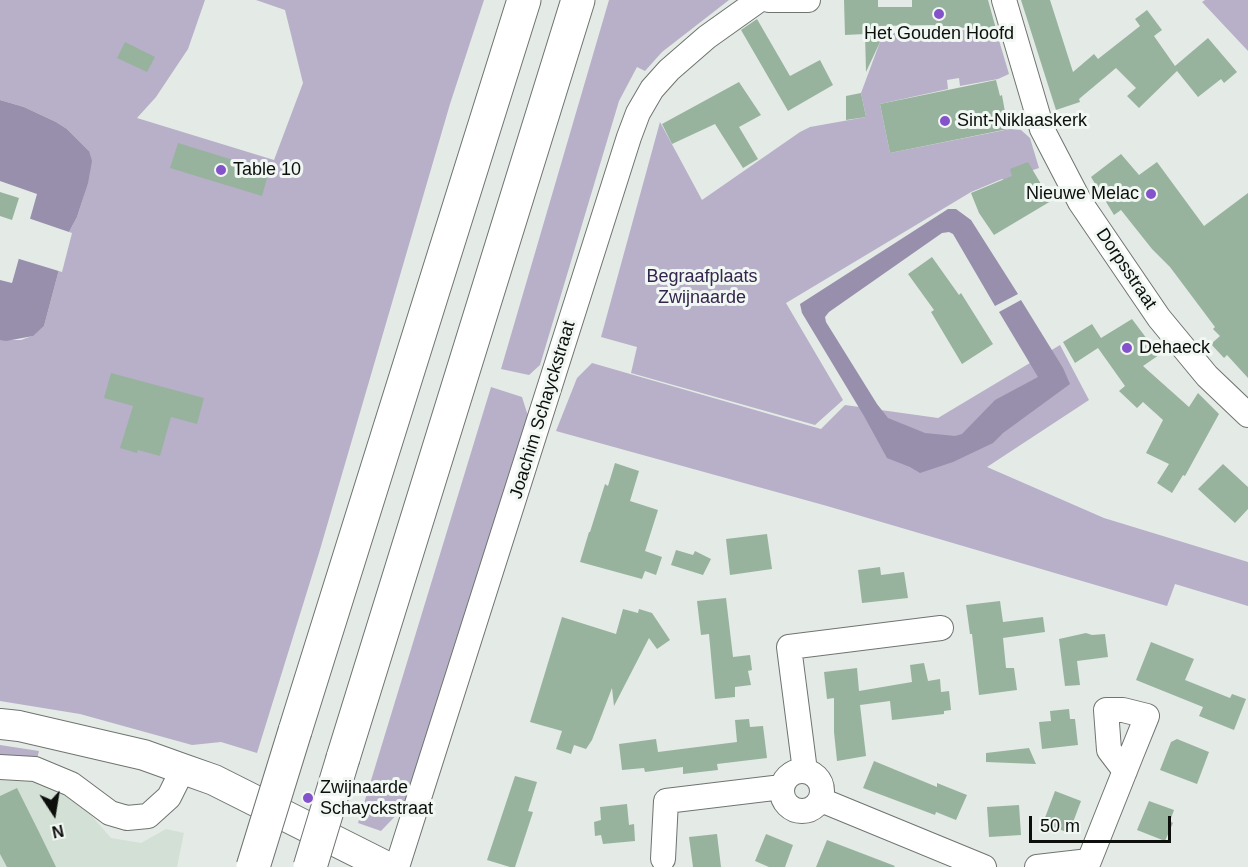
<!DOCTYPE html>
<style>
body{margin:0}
#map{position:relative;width:1248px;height:867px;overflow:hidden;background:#e4eae5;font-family:Arial,sans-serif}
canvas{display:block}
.north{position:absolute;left:24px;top:783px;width:60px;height:60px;-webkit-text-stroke:4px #f1f7f2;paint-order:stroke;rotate:168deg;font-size:16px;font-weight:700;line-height:24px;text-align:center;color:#0d0f0d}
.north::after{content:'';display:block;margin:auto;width:21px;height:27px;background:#0d0f0d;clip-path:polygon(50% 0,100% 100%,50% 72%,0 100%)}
.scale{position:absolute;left:1029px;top:816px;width:142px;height:27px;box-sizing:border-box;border:3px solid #0d0f0d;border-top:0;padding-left:8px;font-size:18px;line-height:21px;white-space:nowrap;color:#0d0f0d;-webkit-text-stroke:4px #f1f7f2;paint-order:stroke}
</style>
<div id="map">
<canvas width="1248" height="867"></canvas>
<div class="north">N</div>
<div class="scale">50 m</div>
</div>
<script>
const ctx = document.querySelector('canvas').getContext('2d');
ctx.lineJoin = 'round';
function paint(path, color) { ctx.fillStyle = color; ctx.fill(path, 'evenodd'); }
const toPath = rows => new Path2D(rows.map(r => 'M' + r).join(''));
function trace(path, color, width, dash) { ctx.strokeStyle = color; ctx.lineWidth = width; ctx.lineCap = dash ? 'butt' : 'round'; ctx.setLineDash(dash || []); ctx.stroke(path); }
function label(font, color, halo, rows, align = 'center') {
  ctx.font = font + ' Arial,sans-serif'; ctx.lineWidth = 6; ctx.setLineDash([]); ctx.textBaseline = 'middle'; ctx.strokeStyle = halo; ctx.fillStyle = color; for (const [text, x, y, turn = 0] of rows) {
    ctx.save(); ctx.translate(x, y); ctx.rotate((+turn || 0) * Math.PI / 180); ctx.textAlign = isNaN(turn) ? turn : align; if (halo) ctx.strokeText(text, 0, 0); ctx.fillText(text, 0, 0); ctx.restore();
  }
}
paint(toPath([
 [0,775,28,777,75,797,111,838,141,843,166,829,184,833,177,867,0,867]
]), '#d3e0d6');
paint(toPath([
 [0,0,205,0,188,49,156,97,137,118,274,160,303,83,285,10,256,0,484,0,450,104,319,553,257,753,221,742,192,745,80,714,0,701,0,340,21,340,32,336,44,326,69,232,77,217,84,195,89,151,67,129,56,122,24,107,0,100],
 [609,0,729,0,662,52,645,71,637,67,619,101,540,365,529,375,501,369],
 [1205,0,1248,0,1248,51,1202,2],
 [901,29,969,30,991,38,998,37,1009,74,998,79,960,86,959,78,947,80,948,89,880,104,890,153,1010,129,1021,130,1030,138,1039,168,1004,180,1002,179,971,192,786,303,843,400,815,425,631,373,637,347,601,337,660,122,702,200,800,132,810,127,866,117,861,93,880,42],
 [1060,345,1089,400,987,467,1104,518,1248,562,1248,606,1175,584,1167,606,827,506,556,431,577,378,592,363,821,429,845,405,938,418],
 [491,387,522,397,528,416,403,808,381,831,358,823],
 [0,745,39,751,37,759,0,757]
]), '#b7b0c8');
paint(toPath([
 [0,100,24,107,56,122,67,129,89,151,92,161,88,183,77,217,69,232,44,326,33,336,6,341,0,340,0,280,12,283,37,194,0,181],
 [948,209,956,209,971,220,1018,294,995,306,953,234,949,232,942,233,829,312,825,317,826,322,877,404,888,418,925,433,955,436,962,434,995,400,1038,377,999,312,1021,300,1063,368,1070,384,1003,433,993,443,953,462,920,473,910,467,887,458,864,416,802,313,800,304]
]), '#988fac');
paint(toPath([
 [28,218,72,233,62,272,16,258]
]), '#e4eae5');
paint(toPath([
 [844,0,878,0,878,7,912,7,912,0,988,0,998,36,976,29,933,25,879,26,880,42,866,72,865,34,845,35],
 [1021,0,1050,0,1073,72,1094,54,1098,59,1140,26,1135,19,1147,10,1162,30,1154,36,1175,66,1208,38,1237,72,1224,83,1221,79,1198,97,1177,71,1139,108,1127,96,1136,88,1116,68,1079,99,1080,102,1056,110],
 [757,19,790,76,820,60,833,85,788,111,741,30],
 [125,42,155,57,147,72,117,58],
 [996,80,1000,96,1002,95,1008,129,890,153,880,104],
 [739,82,761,115,739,127,758,159,743,168,715,124,672,144,662,124],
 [861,93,866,117,846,120,846,96],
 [178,143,269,171,262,196,170,168],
 [1121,154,1139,175,1157,162,1204,226,1248,193,1248,378,1227,355,1224,358,1211,344,1220,336,1213,329,1215,327,1170,267,1152,249,1121,210,1114,215,1091,177],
 [1028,162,1051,201,994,235,979,213,971,193,1012,176,1010,169],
 [0,192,19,198,12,220,0,216],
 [932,257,959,295,961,293,993,344,962,364,931,312,934,310,908,274],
 [1132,319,1159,355,1143,366,1189,407,1198,393,1219,414,1185,476,1183,475,1172,493,1157,483,1169,464,1146,453,1163,420,1143,402,1137,408,1119,391,1125,386,1098,348,1075,363,1063,342,1092,324,1101,338],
 [111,373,204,398,197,424,171,417,160,456,138,450,137,453,120,448,133,406,104,398],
 [615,463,639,471,630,501,658,510,645,551,662,557,656,575,645,571,642,579,580,562,589,532,590,532,605,484,608,486],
 [1223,464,1248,487,1248,509,1235,523,1198,489],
 [767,534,772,569,730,575,726,539],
 [676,550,693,555,695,551,711,559,703,575,671,565],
 [880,567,881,575,904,572,908,598,862,603,858,570],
 [726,598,733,657,750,655,752,670,748,671,751,685,735,687,735,697,715,699,709,634,701,635,697,601],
 [1000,601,1003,622,1043,617,1045,632,1003,638,1006,668,1014,668,1017,690,979,695,972,634,970,634,966,605],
 [623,609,638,613,639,609,652,613,670,640,657,649,649,638,614,706,612,688,592,740,586,749,574,745,571,754,556,749,562,731,530,722,562,617,616,634],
 [1086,633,1092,635,1105,634,1108,657,1077,661,1080,685,1065,686,1059,639],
 [1151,642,1194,659,1185,680,1230,698,1232,694,1246,699,1234,730,1199,716,1203,707,1136,680],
 [924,663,928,681,940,679,941,692,949,691,951,710,944,711,944,714,892,720,890,701,860,705,866,756,837,761,834,732,834,698,827,699,824,672,857,668,859,691,912,682,910,665],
 [1069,709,1070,719,1075,719,1078,745,1042,749,1039,722,1051,721,1050,711],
 [749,719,750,727,763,726,767,758,717,764,718,770,683,774,683,767,645,772,644,768,622,770,619,744,656,739,658,752,737,742,735,720],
 [1177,739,1209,752,1197,784,1160,770,1171,742],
 [1029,748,1036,764,986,762,986,753],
 [874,761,937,787,937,783,967,795,956,820,936,812,935,815,863,788],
 [515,776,537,782,528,811,533,812,515,867,510,867,487,860],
 [17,788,39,832,56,867,7,867,0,854,0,796],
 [1055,791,1081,801,1069,833,1043,823],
 [1149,801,1174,810,1170,821,1173,823,1165,841,1137,830],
 [627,804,629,825,634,824,635,841,603,844,601,835,595,836,594,822,601,820,600,807],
 [1019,805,1021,835,989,837,987,807],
 [717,834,721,867,693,867,689,837],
 [766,834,793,845,785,867,769,867,755,861],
 [827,840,895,866,894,867,816,867]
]), '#97b39e');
const minor = toPath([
 [769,0,808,0],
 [1004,0,1042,129,1080,202,1159,318,1207,376,1248,415],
 [0,767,35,769,71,784,110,813,127,818,148,816,169,797,183,769],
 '782 791a20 20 0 1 1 40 0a20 20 0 1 1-40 0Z',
 [805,771,789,647,941,628],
 [821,800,984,867],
 [663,859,666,801,782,787],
 [397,867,629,137,638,113,652,89,669,70,707,37,759,0],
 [1037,867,1089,861,1132,753,1147,716,1123,710,1106,710,1109,750,1125,771]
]);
const major = toPath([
 [0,724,19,726,144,755,183,769,214,780,387,867]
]);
const highway = toPath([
 [295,731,524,0],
 [343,758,578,0]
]);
trace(minor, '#6f7470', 26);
trace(major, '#6f7470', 32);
trace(highway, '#6f7470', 35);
trace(minor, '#fff', 24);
trace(major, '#fff', 30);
trace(highway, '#fff', 33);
const highwayBridge = toPath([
 [253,867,295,731],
 [310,867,343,758]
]);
trace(highwayBridge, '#6f7470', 35, []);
trace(highwayBridge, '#fff', 33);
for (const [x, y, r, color] of [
 [939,14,6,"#8453cb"],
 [945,121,6,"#8453cb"],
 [221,170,6,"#8453cb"],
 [1151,194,6,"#8453cb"],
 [1127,348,6,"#8453cb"],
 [308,798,6,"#8453cb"]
]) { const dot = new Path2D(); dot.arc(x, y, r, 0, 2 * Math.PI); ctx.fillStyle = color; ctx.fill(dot); trace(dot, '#f1f7f2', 2); }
label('18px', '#0d0f0d', '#f1f7f2', [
 ["Het Gouden Hoofd",939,34,"center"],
 ["Sint-Niklaaskerk",957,121],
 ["Table 10",233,170],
 ["Nieuwe Melac",1139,194,"right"],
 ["Dehaeck",1139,348],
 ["Zwijnaarde",320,788],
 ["Schayckstraat",320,809]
], 'left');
label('18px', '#0d0f0d', '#f1f7f2', [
 ["Dorpsstraat",1126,269,56],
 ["Joachim Schayckstraat",543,410,-73]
]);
label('18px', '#34254e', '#f1f7f2', [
 ["Begraafplaats",702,277],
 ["Zwijnaarde",702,298]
]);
</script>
